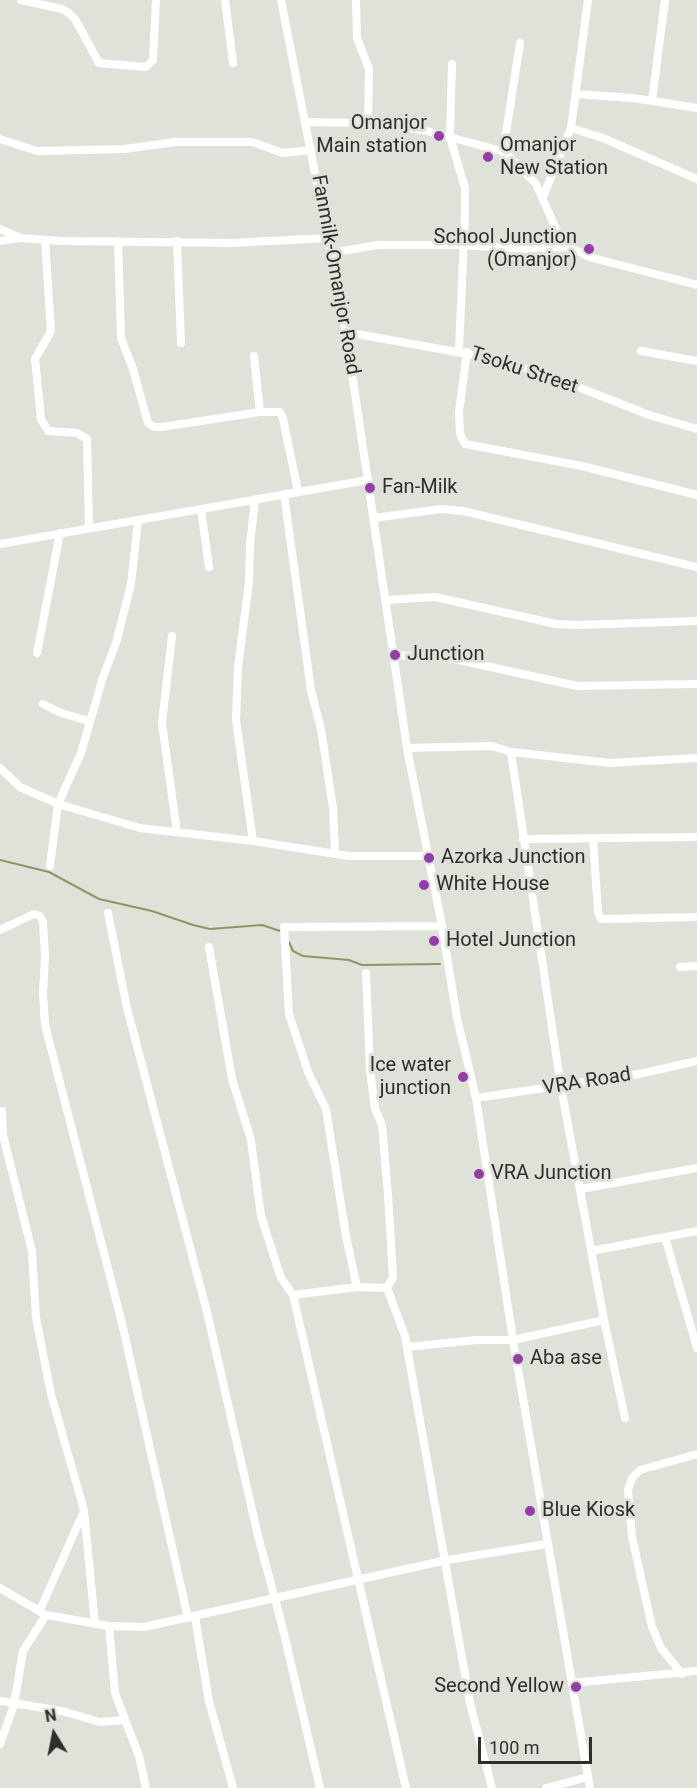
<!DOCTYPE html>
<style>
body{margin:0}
#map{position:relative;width:697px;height:1788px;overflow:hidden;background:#dfe2d9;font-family:Roboto,sans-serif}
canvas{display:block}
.north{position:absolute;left:24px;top:1704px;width:60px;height:60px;-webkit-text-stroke:4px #dfe2d9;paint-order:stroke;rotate:350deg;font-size:16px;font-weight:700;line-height:24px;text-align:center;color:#2e2f2c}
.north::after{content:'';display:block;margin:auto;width:21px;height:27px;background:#2e2f2c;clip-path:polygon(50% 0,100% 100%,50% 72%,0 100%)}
.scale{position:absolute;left:478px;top:1737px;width:114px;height:27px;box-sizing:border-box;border:3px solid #2e2f2c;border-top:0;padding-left:8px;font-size:18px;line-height:21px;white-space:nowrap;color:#2e2f2c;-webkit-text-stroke:4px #dfe2d9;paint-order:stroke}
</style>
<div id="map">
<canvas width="697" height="1788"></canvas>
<div class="north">N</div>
<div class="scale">100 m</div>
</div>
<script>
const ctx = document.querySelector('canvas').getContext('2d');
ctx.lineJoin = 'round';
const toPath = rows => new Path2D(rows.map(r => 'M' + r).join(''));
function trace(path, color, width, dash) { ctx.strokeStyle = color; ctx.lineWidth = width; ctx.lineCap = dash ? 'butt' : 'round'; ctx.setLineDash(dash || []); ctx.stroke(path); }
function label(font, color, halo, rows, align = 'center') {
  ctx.font = font + ' Roboto,sans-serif'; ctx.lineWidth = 6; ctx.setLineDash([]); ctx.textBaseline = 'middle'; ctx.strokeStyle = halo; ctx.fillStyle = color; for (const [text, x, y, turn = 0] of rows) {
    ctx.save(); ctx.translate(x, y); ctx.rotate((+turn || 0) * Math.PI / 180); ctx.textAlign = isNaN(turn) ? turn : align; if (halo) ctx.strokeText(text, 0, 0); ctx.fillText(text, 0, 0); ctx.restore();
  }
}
trace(toPath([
 [0,860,49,872,99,899,152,911,193,925,210,929,262,925,280,931],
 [289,942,293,951,303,956,349,960,362,965,440,964]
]), '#8c9764', 2);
trace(toPath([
 [21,0,62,9,69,13,75,19,99,63,146,67,153,60,156,0],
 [225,0,233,63],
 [281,0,346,332,407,748,442,926,457,1018,476,1098,513,1340,590,1788],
 [356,0,357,38,369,69,368,124],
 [452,64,450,137,465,188,465,211,459,350],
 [576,94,633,98,697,108],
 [652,101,665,0],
 [307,122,360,123,423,130,505,152,536,184,556,229,570,247,589,257,697,285],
 [571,128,603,138,697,179],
 [0,139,37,151,124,149,175,142,252,142,283,153,313,150],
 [503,152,520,43],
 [543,197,571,128,588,0],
 [0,229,21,238,61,241,232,243,328,238],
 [45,240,51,331,35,359,41,419,48,431,77,433,87,439,89,528],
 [0,241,19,238],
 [118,241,121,338,133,369,148,423,154,427,162,427,260,412,280,412,283,419,298,491],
 [177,241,181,343],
 [331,253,377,245,464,245,524,249,570,247],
 [346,332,495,359,555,378,649,415,697,429],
 [641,351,697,361],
 [467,352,459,412,460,434,465,444,582,466,697,495],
 [254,356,260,412],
 [284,494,311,690,321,729,333,808,335,854],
 [201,509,209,567],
 [374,518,441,509,463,511,697,567],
 [0,544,368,480],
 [386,600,435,597,556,624,578,625,697,621],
 [172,636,162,723,177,832],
 [37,653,60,533],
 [394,655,454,659,577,686,697,684],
 [43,704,61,713,89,721],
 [407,748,492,746,511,752,610,763,697,758],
 [511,752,561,1087,604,1320,625,1418],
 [0,768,20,787,58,804,140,828,253,841,349,856,427,856],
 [593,838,598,912,601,919,697,917],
 [523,839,697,837],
 [253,841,236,720,238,667,249,582,250,545,255,499],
 [50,866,58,804,81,753,103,677,116,643,131,584,138,521],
 [108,913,127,1008,207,1312,258,1536,282,1625,320,1788],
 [0,930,34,914,40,916,43,922,45,956,43,994,45,1025,121,1319,188,1618],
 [209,947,232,1079,251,1140,261,1216,281,1278,293,1295,406,1788],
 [680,967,697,966],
 [366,973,370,1070,375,1109,382,1125,388,1195,393,1277,387,1288,405,1336,470,1703,492,1788],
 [476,1098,639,1074,697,1061],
 [2,1111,3,1135,32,1251,36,1318,51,1394,84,1510,95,1624],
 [581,1189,697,1168],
 [665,1237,697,1348],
 [591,1251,697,1231],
 [357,1287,346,1236,326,1109,308,1072,289,1014,284,927,442,926],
 [293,1295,357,1287,387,1288],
 [407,1347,476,1340,513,1340,604,1320],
 [0,1588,46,1615,109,1626,144,1627,447,1560,547,1544],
 [40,1610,83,1513],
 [195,1617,209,1701,233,1788],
 [109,1626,115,1693,139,1756,146,1788],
 [682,1674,661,1648,652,1627,632,1537,628,1490,632,1478,640,1470,697,1454],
 [572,1683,697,1671],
 [0,1701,62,1711,100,1722,124,1720],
 [0,1744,14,1705,23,1651,46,1615],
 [546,1788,588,1777]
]), '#fff', 8);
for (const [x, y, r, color] of [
 [439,136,6,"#943daa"],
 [488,157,6,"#943daa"],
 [589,249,6,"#943daa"],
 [370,488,6,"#943daa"],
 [395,655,6,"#943daa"],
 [429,858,6,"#943daa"],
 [424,885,6,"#943daa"],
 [434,941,6,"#943daa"],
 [463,1077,6,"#943daa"],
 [479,1174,6,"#943daa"],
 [518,1359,6,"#943daa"],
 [530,1511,6,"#943daa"],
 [576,1687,6,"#943daa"]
]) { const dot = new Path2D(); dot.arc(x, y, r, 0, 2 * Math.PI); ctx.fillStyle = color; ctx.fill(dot); trace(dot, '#dfe2d9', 2); }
label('20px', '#2e2f2c', '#dfe2d9', [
 ["Omanjor",427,124,"right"],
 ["Main station",427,147,"right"],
 ["Omanjor",500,146],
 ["New Station",500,169],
 ["School Junction",577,238,"right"],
 ["(Omanjor)",577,261,"right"],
 ["Fan-Milk",382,488],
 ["Junction",407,655],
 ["Azorka Junction",441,858],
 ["White House",436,885],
 ["Hotel Junction",446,941],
 ["Ice water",451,1066,"right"],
 ["junction",451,1089,"right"],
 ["VRA Junction",491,1174],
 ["Aba ase",530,1359],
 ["Blue Kiosk",542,1511],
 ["Second Yellow",564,1687,"right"]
], 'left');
label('20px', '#2e2f2c', '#dfe2d9', [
 ["Fanmilk-Omanjor Road",335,275,80],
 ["Tsoku Street",524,371,18],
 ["VRA Road",587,1082,-9]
]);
</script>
